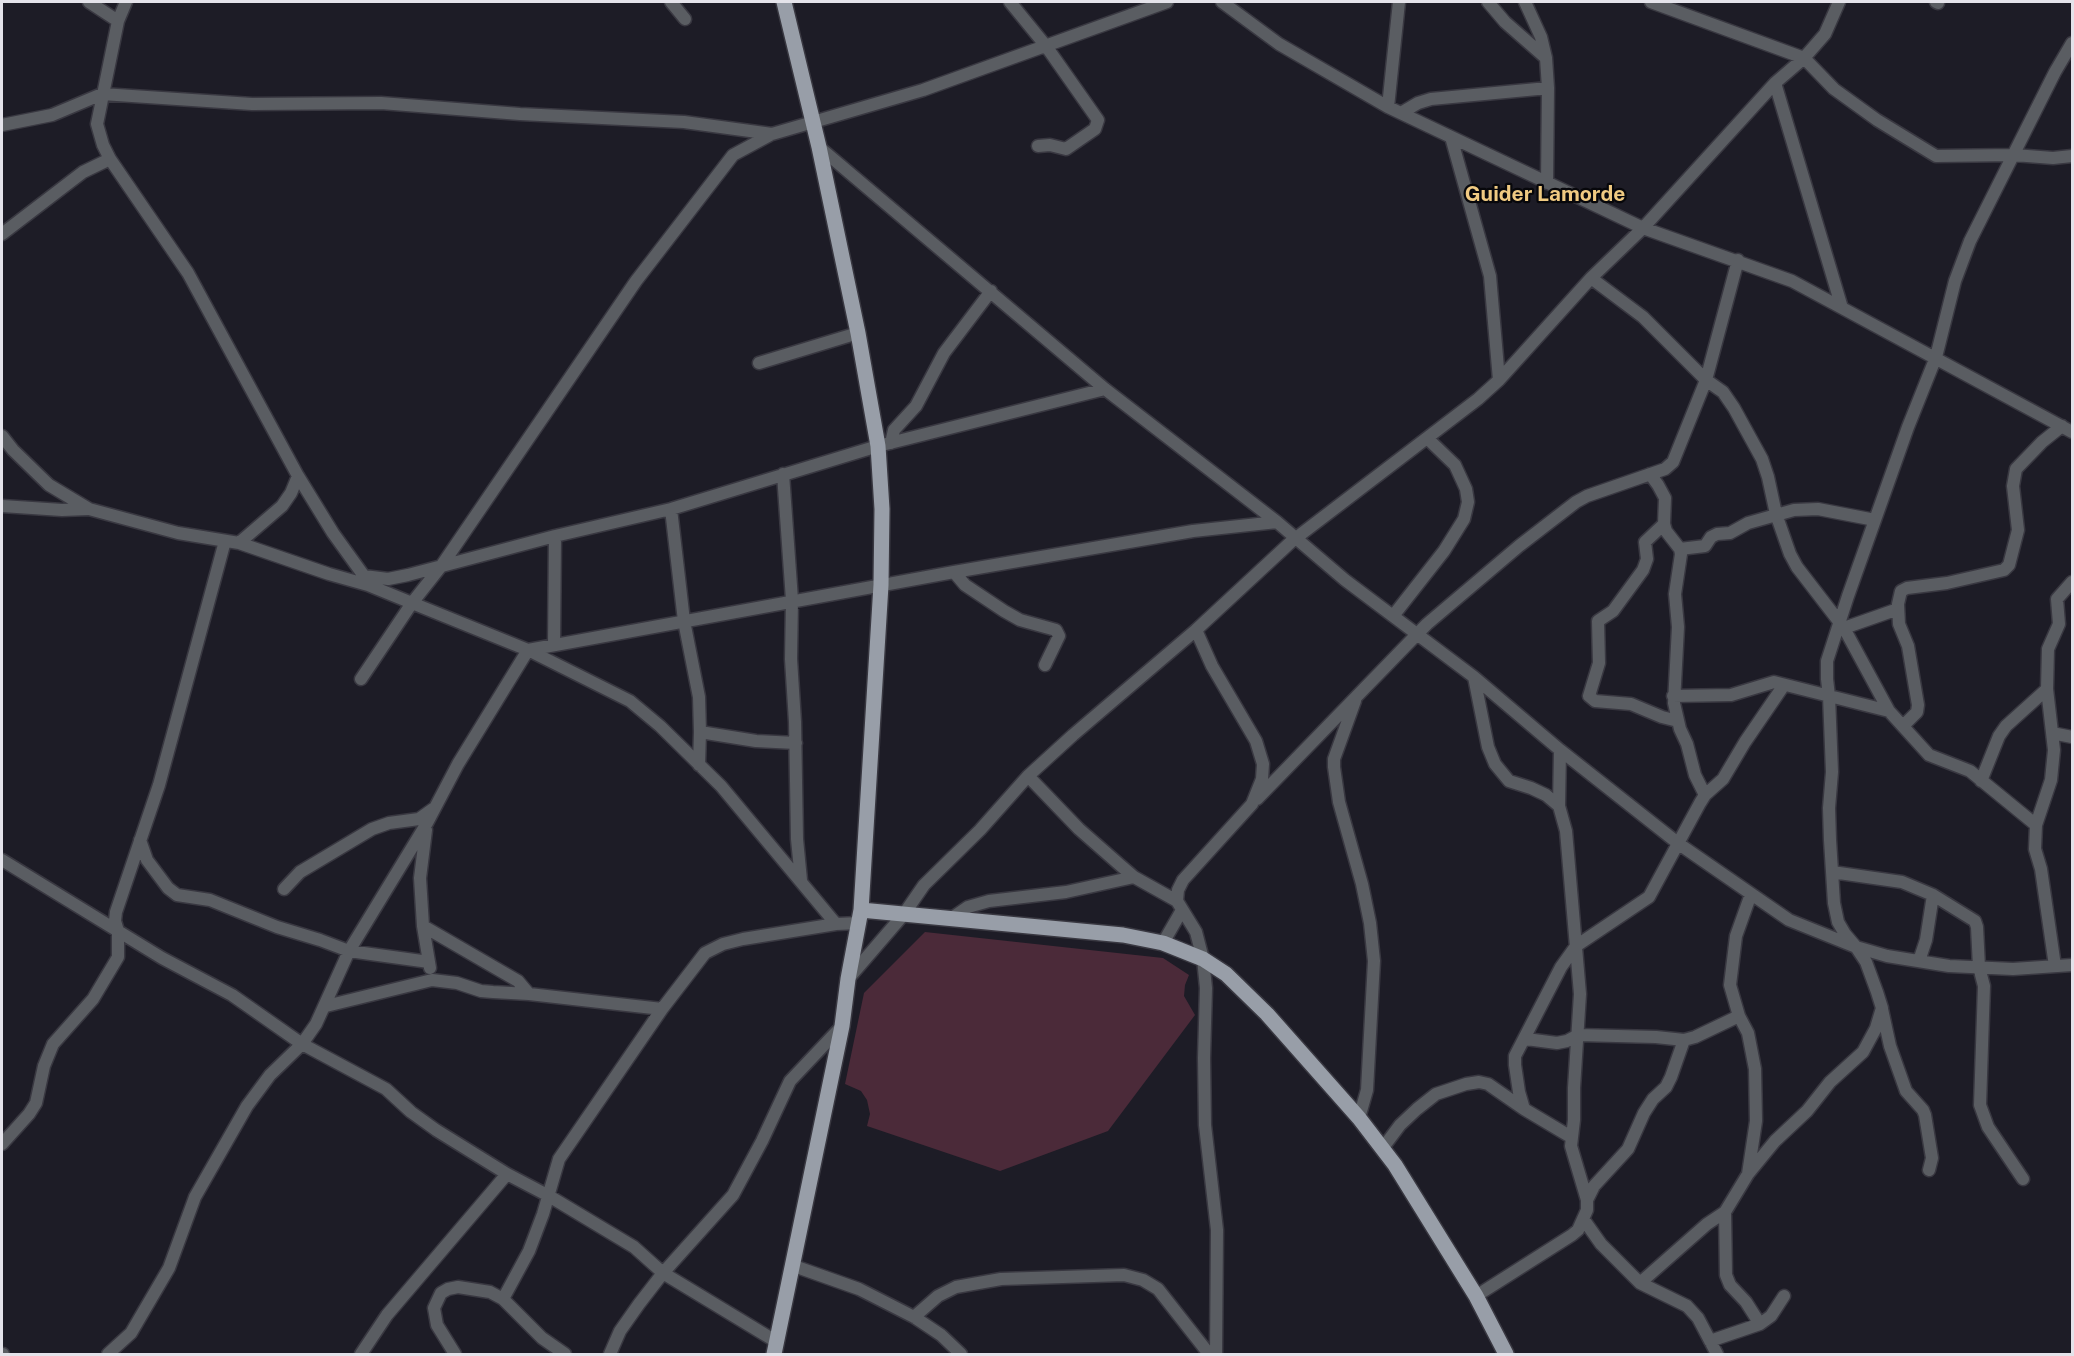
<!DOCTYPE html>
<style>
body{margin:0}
#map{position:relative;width:2074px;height:1356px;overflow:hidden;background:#1d1c26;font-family:"Public Sans",sans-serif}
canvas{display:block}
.frame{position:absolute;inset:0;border:3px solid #e4e3ea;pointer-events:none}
</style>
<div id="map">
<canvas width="2074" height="1356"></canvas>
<div class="frame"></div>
</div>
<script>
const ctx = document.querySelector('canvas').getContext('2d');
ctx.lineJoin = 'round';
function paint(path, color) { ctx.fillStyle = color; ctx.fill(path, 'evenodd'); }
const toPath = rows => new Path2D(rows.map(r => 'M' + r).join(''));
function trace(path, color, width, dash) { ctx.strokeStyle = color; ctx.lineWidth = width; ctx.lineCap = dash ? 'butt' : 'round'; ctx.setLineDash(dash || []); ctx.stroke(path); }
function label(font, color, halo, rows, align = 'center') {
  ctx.font = font + ' "Public Sans",sans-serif'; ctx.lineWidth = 4.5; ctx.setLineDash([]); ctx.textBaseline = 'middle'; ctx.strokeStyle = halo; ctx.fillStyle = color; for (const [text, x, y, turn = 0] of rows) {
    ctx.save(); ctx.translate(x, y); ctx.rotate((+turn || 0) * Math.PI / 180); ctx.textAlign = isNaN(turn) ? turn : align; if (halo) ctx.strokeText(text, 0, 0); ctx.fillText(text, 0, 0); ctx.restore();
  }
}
paint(toPath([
 [925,932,1163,958,1189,975,1185,985,1184,996,1195,1015,1108,1131,1000,1171,867,1126,870,1114,867,1100,861,1091,845,1084,864,993]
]), '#4b2a39');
const minor = toPath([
 [89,2,118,21],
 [126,2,118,21,97,124,103,145,110,159,188,273,298,476,333,533,364,576,368,585,412,603,442,565,636,281,733,155,772,134,923,90,1167,2],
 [671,2,685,19],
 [1010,2,1046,46,1098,120,1095,129,1066,149,1050,145,1038,146],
 [1222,2,1279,44,1388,107,1643,228,1792,281,2072,432],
 [1488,2,1505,22,1546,58],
 [1525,2,1541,37,1546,58,1548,88,1547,183],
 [1651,2,1804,58,1834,89,1877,120,1936,156,2014,155,2053,158,2072,156],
 [1936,2,1938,3],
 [1775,83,1842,308],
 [1388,107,1399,2],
 [1401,113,1418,103,1431,99,1548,88],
 [2,125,52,115,102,94,252,104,381,103,520,114,684,122,772,134],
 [1451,137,1490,276,1499,380],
 [819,147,1105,389,1277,522,1345,580,1474,677,1560,750,1679,844,1789,920,1856,947,1887,956,1949,966,2013,969,2072,965],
 [2,234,83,172,110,159],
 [1591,278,1643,317,1706,380,1723,392,1734,408,1762,459,1768,477,1776,514,1790,554,1797,567,1844,628,1889,711,1929,755,1970,771,2036,825],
 [759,363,858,333],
 [2,436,13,450,49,485,89,509,178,533,239,543,329,574,368,585],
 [891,443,894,430,916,406,944,353,991,291],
 [783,474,792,600,791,659,795,722,797,839,801,880],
 [1650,474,1658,485,1665,498,1664,524,1666,531,1680,549,1681,554,1675,594,1678,627,1674,703,1680,729,1687,744,1695,775,1705,795],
 [2,506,62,510,88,509],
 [671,509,684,621,699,697,700,732,699,765],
 [1664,524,1645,542,1647,559,1643,570,1613,611,1598,621,1599,663,1589,696,1595,701,1631,704,1662,717,1678,721],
 [239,543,282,506,291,493,298,476],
 [1680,549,1705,546,1711,537,1717,534,1730,533,1748,523,1794,510,1818,509,1875,520],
 [954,572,965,585,1004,611,1020,620,1056,630,1059,636,1045,665],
 [364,576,388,579,408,575,555,536,671,509,878,446,1105,389],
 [1393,616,1444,551,1464,519,1468,502,1466,489,1455,465,1427,438],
 [1844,628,1898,609],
 [1196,630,1212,666,1256,741,1263,764,1262,779,1252,804,1183,880,1178,890,1177,901,1196,932,1203,959,1206,988,1204,1058,1205,1125,1217,1230,1216,1354],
 [554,645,555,536],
 [1474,677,1488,747,1495,764,1509,781,1531,788,1546,795,1559,806],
 [361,679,412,603,528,650,954,572,1193,531,1277,522],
 [1673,696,1731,695,1774,682,1889,711],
 [1355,701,1334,759,1334,767,1339,802,1362,884,1370,923,1374,961,1367,1090,1359,1118],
 [1904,725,1917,712,1918,705,1908,646,1899,624,1898,604,1901,591,1907,588,1947,583,2004,570,2009,565,2018,530,2013,486,2016,469,2042,442,2062,426],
 [700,732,756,741,796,743],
 [2052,733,2072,737],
 [1028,776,1079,829,1120,865,1134,877,1177,901],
 [1981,781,1999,736,2006,726,2047,689],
 [1257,799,1427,624,1519,546,1576,502,1587,496,1665,469,1673,462,1706,380,1738,260],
 [426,830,420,878,423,926,430,968],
 [140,840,147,860,168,888,177,895,210,900,277,927,320,940,349,951,429,962],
 [2,860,162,958,232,995,302,1044,386,1089,411,1112,436,1130,507,1174,549,1196,634,1247,663,1273,777,1342],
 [1832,872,1902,882,1933,895,1975,921,1977,927,1979,967,1984,986,1980,1105,1988,1127,2023,1179],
 [284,889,300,872,372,829,389,823,419,819,433,809],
 [952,918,968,907,989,901,1066,892,1134,877],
 [423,926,518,981,529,994],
 [1163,943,1182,910],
 [1919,961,1926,940,1933,895],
 [2055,966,2041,869,2035,849,2036,825,2051,780,2054,750,2047,689,2048,649,2059,624,2057,599,2072,582],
 [848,979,904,914,924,885,980,830,1028,776,1073,735,1196,630,1292,541,1478,399,1499,380,1591,278,1643,228,1775,83,1804,58,1825,34,1839,2],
 [326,1006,432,980,457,983,481,991,493,992,529,994,662,1009],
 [1882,1009,1890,1046,1906,1091,1923,1110,1925,1115,1932,1158,1929,1170],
 [1526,1039,1557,1043,1567,1041,1578,1035,1656,1037,1684,1040,1695,1037,1739,1016],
 [1571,1137,1524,1109,1519,1092,1515,1065,1515,1056,1561,967,1576,946,1649,897,1700,803,1705,795,1723,779,1745,742,1784,685],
 [2,1144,29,1114,36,1103,44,1066,53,1044,93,999,118,957,118,931,115,921,116,912,159,785,225,541],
 [1382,1149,1400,1125,1417,1109,1436,1094,1466,1084,1479,1082,1488,1084,1524,1109],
 [1748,1174,1756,1121,1755,1069,1748,1033,1739,1016,1730,985,1736,936,1751,894],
 [1587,1200,1594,1186,1628,1149,1644,1113,1653,1099,1666,1087,1671,1077,1684,1040],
 [1725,1212,1726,1275,1730,1285,1746,1302,1760,1324],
 [1584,1220,1601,1244,1640,1283,1687,1306,1698,1318,1717,1354],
 [794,1266,859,1289,914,1317,941,1335,961,1354],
 [1640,1283,1707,1224,1725,1212,1748,1174,1775,1141,1807,1111,1830,1082,1863,1052,1876,1028,1882,1008,1877,992,1866,962,1856,947,1845,934,1838,922,1834,903,1830,840,1829,808,1832,772,1829,696,1827,679,1827,661,1848,596,1908,427,1936,357,1955,281,1970,241,2055,72,2072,43],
 [1476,1296,1572,1235,1578,1230,1587,1210,1587,1200,1571,1146,1574,1120,1574,1088,1580,994,1566,831,1559,806,1560,750],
 [503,1299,529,1251,543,1214,559,1159,662,1009,705,953,723,944,743,939,836,924,859,923],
 [914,1317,938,1296,956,1287,1001,1279,1124,1275,1143,1280,1158,1289,1209,1354],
 [1710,1341,1760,1324,1771,1316,1784,1296],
 [2,1354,3,1354],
 [108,1354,131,1333,169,1268,195,1197,247,1106,270,1075,302,1044,316,1024,349,951,427,823,458,764,528,650,630,701,660,726,721,786,836,924],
 [361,1354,387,1315,507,1174],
 [455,1354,437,1325,434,1308,441,1293,448,1289,458,1287,490,1292,503,1299,542,1338,565,1354],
 [610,1354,620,1331,639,1304,663,1273,733,1195,762,1141,790,1081,842,1026]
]);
const major = toPath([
 [784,2,819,147,858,333,878,446,882,509,881,585,861,910,1123,935,1163,943,1203,959,1226,974,1267,1014,1359,1118,1395,1165,1476,1296,1506,1354],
 [774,1354,842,1026,848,979,861,910]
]);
trace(minor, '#393841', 15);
trace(major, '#393841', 18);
trace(minor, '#5a5d62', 12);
trace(major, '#989ea8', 15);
label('bold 21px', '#f0ca82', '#07070b', [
 ["Guider Lamorde",1545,195]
]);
</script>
